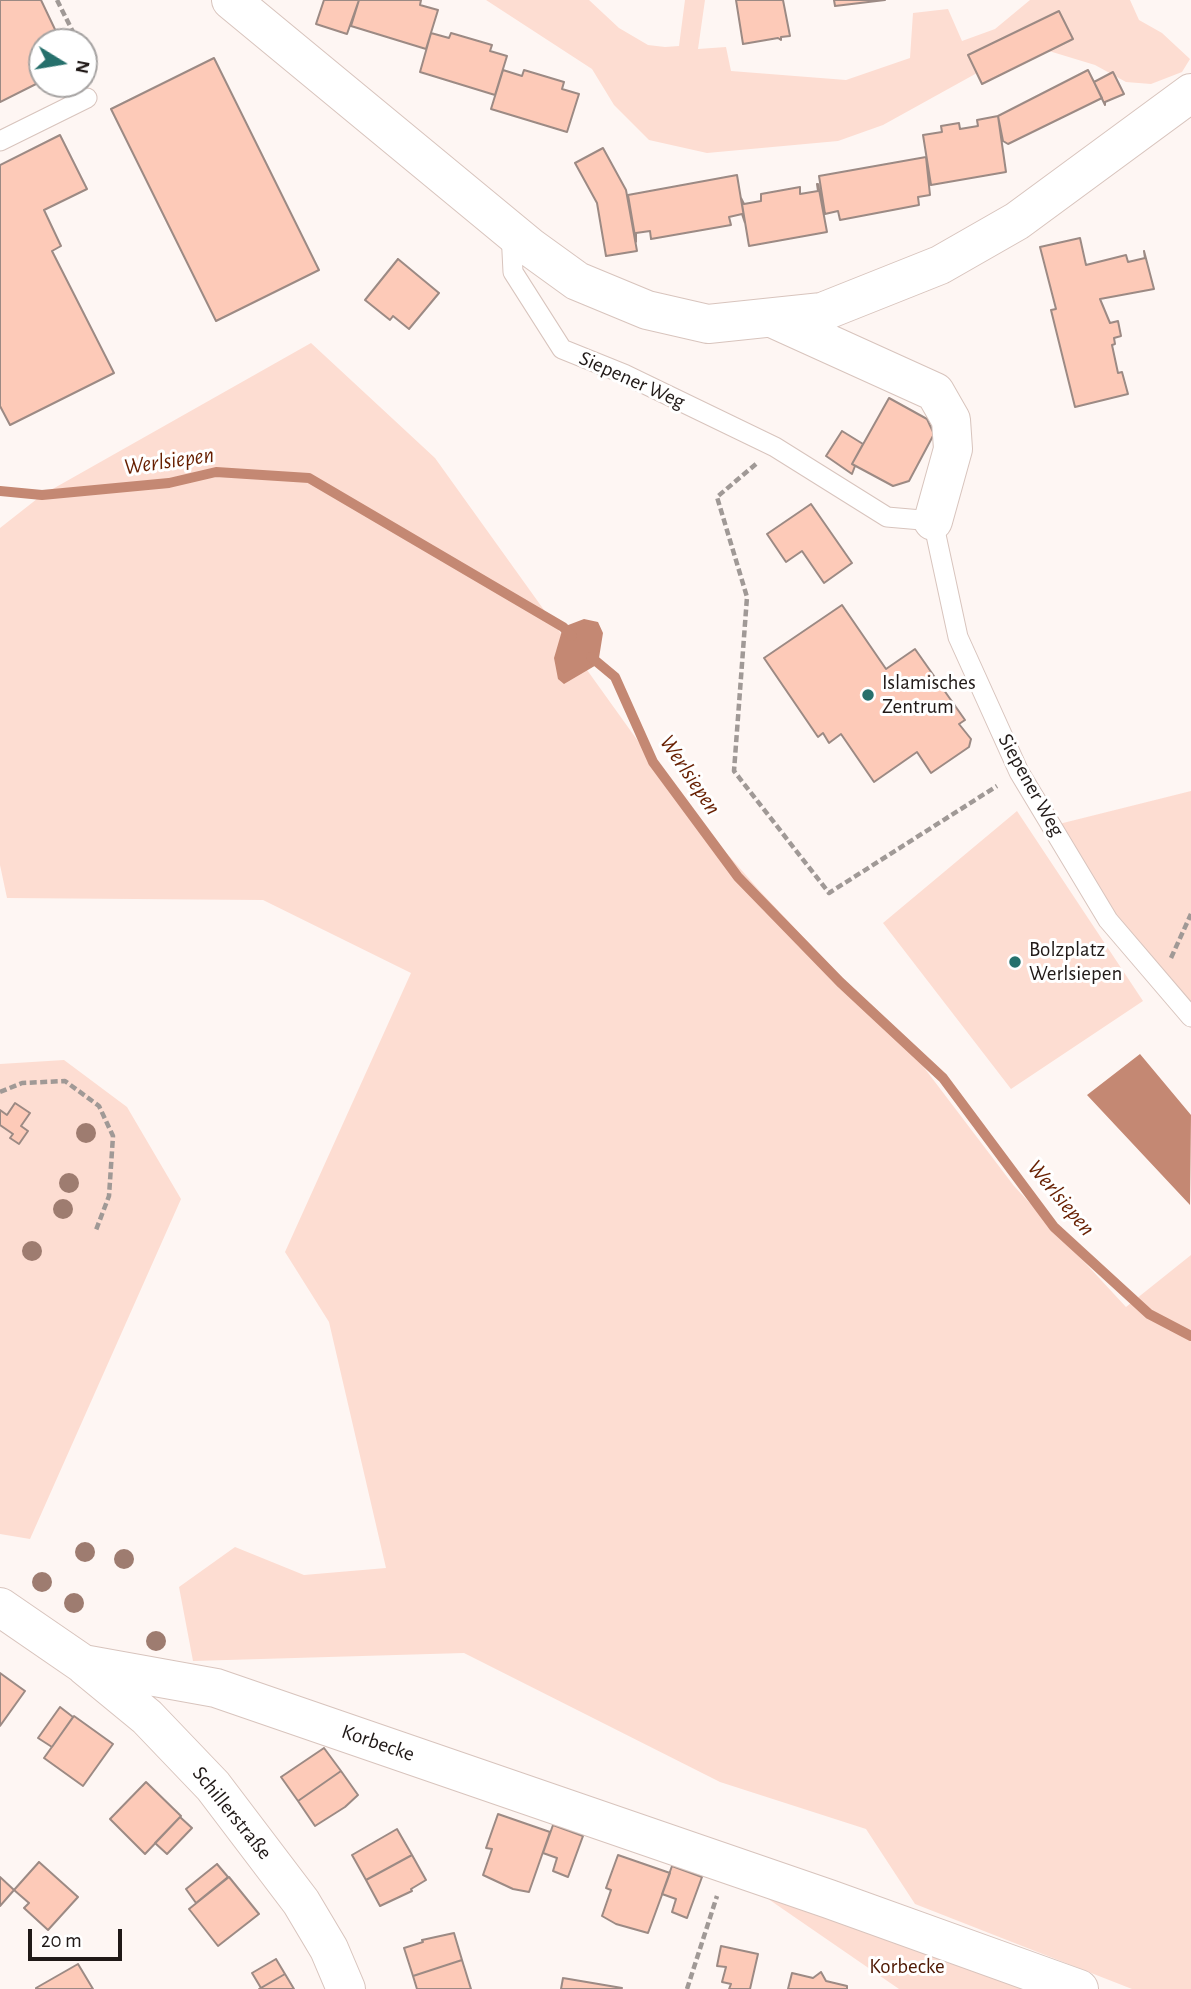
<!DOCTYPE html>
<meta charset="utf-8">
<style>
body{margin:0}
#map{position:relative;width:1191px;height:1989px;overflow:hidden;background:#fef6f3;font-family:"Alegreya Sans",sans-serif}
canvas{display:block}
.north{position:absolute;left:28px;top:28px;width:70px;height:70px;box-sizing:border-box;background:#fff;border:2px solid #a6a3a2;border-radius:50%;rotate:101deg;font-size:19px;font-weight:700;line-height:28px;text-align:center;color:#201917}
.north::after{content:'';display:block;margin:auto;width:24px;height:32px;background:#26706c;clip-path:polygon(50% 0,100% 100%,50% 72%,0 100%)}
.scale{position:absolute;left:28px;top:1929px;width:94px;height:32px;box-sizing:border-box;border:4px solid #201917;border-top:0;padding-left:9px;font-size:21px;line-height:24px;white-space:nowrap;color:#201917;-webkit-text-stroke:5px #fff;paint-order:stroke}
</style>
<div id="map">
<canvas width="1191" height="1989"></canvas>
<div class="north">N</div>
<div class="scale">20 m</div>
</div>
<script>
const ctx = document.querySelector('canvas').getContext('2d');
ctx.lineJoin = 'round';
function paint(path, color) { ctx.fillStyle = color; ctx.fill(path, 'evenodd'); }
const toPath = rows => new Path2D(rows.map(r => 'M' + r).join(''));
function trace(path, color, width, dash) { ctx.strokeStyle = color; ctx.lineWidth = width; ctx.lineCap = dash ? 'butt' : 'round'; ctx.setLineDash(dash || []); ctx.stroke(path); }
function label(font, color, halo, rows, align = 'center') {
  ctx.font = font + ' "Alegreya Sans",sans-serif'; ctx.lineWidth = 6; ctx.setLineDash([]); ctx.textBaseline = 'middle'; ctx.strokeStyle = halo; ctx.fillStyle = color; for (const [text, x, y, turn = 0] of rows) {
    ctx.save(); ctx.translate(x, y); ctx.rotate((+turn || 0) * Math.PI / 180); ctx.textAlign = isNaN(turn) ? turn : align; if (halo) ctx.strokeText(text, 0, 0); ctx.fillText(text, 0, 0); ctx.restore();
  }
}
paint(toPath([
 [486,0,589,0,619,28,648,45,665,47,679,46,685,0,705,0,698,49,726,47,731,71,846,80,910,58,913,13,948,9,962,41,995,29,1030,0,1130,0,1139,20,1162,33,1190,59,1182,72,1151,84,1126,82,1095,65,1049,51,1073,39,1059,11,969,55,977,73,883,125,838,141,707,153,649,140,614,105,592,69],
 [311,343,435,458,681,801,758,889,916,1057,1014,1186,1126,1307,1191,1255,1191,1989,1132,1989,915,1904,866,1829,720,1782,464,1653,193,1661,179,1587,235,1547,304,1575,386,1568,329,1322,285,1252,411,973,263,900,7,898,0,865,0,528,42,495],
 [1191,791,1191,1013,1173,991,1172,979,1156,968,1127,935,1059,824],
 [1017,811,1143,1001,1011,1089,883,923],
 [64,1060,127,1107,181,1199,30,1539,0,1534,0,1064],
 [761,1894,1039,1989,899,1989]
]), '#fdddd2');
paint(toPath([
 [584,619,598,622,603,633,598,664,564,684,558,679,554,658,561,634,563,627],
 [1140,1054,1191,1115,1190,1205,1087,1095]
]), '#c48873');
trace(toPath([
 [0,491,42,495,169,483,216,472,309,478,563,627,572,636],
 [591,657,615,677,653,762,738,877,840,982,943,1078,1054,1227,1149,1314,1191,1336]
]), '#c48873', 10);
const building = toPath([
 [0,0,41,0,61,42,42,42,42,81,0,102,0,0],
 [324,0,359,0,347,34,316,24,324,0],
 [359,0,421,0,420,5,438,10,426,49,351,26,359,0],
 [736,0,783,0,790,36,781,37,781,40,778,38,743,44,736,0],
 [834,0,885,0,835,6,834,0],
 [1059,11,1073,39,982,84,968,55,1059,11],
 [431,33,449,38,451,33,492,45,490,51,507,56,495,95,420,72,431,33],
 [214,58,319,270,216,321,111,109,214,58],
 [503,70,522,76,524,70,564,82,562,89,579,94,567,132,491,109,503,70],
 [1088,70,1102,98,1008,144,1003,141,998,116,1088,70],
 [1113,72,1124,94,1105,102,1105,105,1094,82,1113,72],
 [998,116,1006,172,931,185,923,135,942,132,941,126,959,123,960,129,978,126,977,120,998,116],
 [60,135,87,189,44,210,61,246,52,251,114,373,10,425,0,406,0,165,60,135],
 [603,148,626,190,637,251,606,256,597,203,575,163,603,148],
 [926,157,930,195,918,197,919,205,840,220,838,211,825,214,819,176,926,157],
 [737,175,745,223,742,214,729,217,731,225,651,239,650,231,636,233,636,242,628,195,737,175],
 [817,184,818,184,827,232,749,246,741,198,744,204,761,201,761,194,800,187,800,194,818,191,817,184],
 [1080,238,1086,265,1126,255,1128,262,1145,258,1144,251,1154,289,1100,299,1110,323,1118,321,1121,336,1114,338,1115,344,1112,345,1118,373,1122,372,1128,394,1075,407,1051,310,1056,309,1040,247,1080,238],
 [398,259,439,293,409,329,393,316,390,320,365,300,398,259],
 [889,398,927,419,934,434,909,481,893,486,852,464,889,398],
 [842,431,863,444,852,464,855,466,852,474,826,456,842,431],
 [811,504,852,563,824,583,802,551,786,562,767,534,811,504],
 [842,605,886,669,915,649,965,720,959,724,971,739,969,747,931,773,917,752,874,782,841,734,829,743,823,733,818,737,764,658,842,605],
 [15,1103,30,1113,21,1126,28,1131,19,1144,10,1138,13,1134,0,1125,0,1110,7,1115,15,1103],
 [0,1673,25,1691,0,1726,0,1673],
 [60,1707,73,1717,52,1747,38,1738,60,1707],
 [74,1716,113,1744,83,1786,44,1758,74,1716],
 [324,1748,341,1771,298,1801,281,1777,324,1748],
 [341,1771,358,1795,345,1807,315,1826,298,1801,341,1771],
 [146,1782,181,1816,145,1854,110,1819,146,1782],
 [498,1814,550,1832,529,1892,513,1889,483,1875,492,1849,486,1848,498,1814],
 [180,1817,192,1828,167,1854,155,1843,180,1817],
 [553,1825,583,1836,568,1877,553,1871,557,1858,543,1853,553,1825],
 [397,1829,412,1855,366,1880,352,1855,397,1829],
 [412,1855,426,1880,411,1889,412,1891,380,1906,366,1880,412,1855],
 [618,1855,670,1873,648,1933,616,1924,602,1916,611,1890,606,1888,618,1855],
 [39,1862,78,1897,48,1930,24,1908,29,1903,14,1890,39,1862],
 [217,1864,228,1877,196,1903,186,1889,217,1864],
 [672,1866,702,1877,687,1918,672,1912,676,1899,662,1894,672,1866],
 [0,1877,14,1890,0,1906,0,1877],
 [229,1877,259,1914,218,1946,189,1909,229,1877],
 [454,1933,462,1960,413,1976,404,1948,423,1942,422,1940,454,1933],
 [721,1946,758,1954,750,1989,729,1989,731,1984,722,1982,726,1967,717,1966,721,1946],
 [276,1959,285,1974,261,1988,252,1973,276,1959],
 [462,1960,471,1989,417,1989,413,1976,462,1960],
 [78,1964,93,1989,36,1989,36,1988,78,1964],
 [821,1972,826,1981,847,1986,847,1989,788,1989,792,1973,813,1978,821,1972],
 [285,1974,294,1989,259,1989,285,1974],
 [563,1978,622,1988,621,1989,561,1989,563,1978]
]);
paint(building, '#fdcab8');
trace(building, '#9c8a84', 2);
const service = toPath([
 [0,141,87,98],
 [511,232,513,272,562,349,624,374,775,447,887,517,933,521,958,637,1019,772,1108,920,1191,1017]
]);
const minor = toPath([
 [231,0,530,247,577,281,647,310,708,324,822,312,940,265,1017,221,1191,93],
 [774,319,935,392,951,420,953,449,933,521],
 [0,1607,83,1664,216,1688,829,1899,1079,1989],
 [85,1666,147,1717,213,1786,301,1902,329,1949,346,1989]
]);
trace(service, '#d8c4bd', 21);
trace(minor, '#d8c4bd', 40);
trace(toPath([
 [57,0,78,42],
 [84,55,84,66],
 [756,464,717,497,747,597,734,771,829,893,997,786],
 [1171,958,1191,914],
 [0,1092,22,1083,65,1081,99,1106,113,1136,109,1196,96,1230],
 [687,1989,717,1896]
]), '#a09996', 4.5, [7, 3.5]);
trace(service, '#fff', 19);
trace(minor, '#fff', 38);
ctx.fillStyle = '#9e7c70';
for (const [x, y] of [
 [86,1133],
 [69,1183],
 [63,1209],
 [32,1251],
 [85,1552],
 [124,1559],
 [42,1582],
 [74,1603],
 [156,1641]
]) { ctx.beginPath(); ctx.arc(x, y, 10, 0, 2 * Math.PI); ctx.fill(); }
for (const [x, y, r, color] of [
 [868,695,7,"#26706c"],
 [1015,962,7,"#26706c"]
]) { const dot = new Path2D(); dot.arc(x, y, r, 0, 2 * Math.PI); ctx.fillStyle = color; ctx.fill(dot); trace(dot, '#fff', 2.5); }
label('21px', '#201917', '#fff', [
 ["Siepener Weg",632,380,24],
 ["Siepener Weg",1031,785,61],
 ["Korbecke",378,1743,19],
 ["Schillerstraße",232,1813,51]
]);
label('21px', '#201917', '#fff', [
 ["Islamisches",882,683],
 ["Zentrum",882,707],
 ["Bolzplatz",1029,950],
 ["Werlsiepen",1029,974]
], 'left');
label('21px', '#4f1904', '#fff', [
 ["Korbecke",907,1967]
]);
label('italic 23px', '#671f00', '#fff', [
 ["Werlsiepen",169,461,-8],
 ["Werlsiepen",690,775,56],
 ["Werlsiepen",1061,1198,50]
]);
</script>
